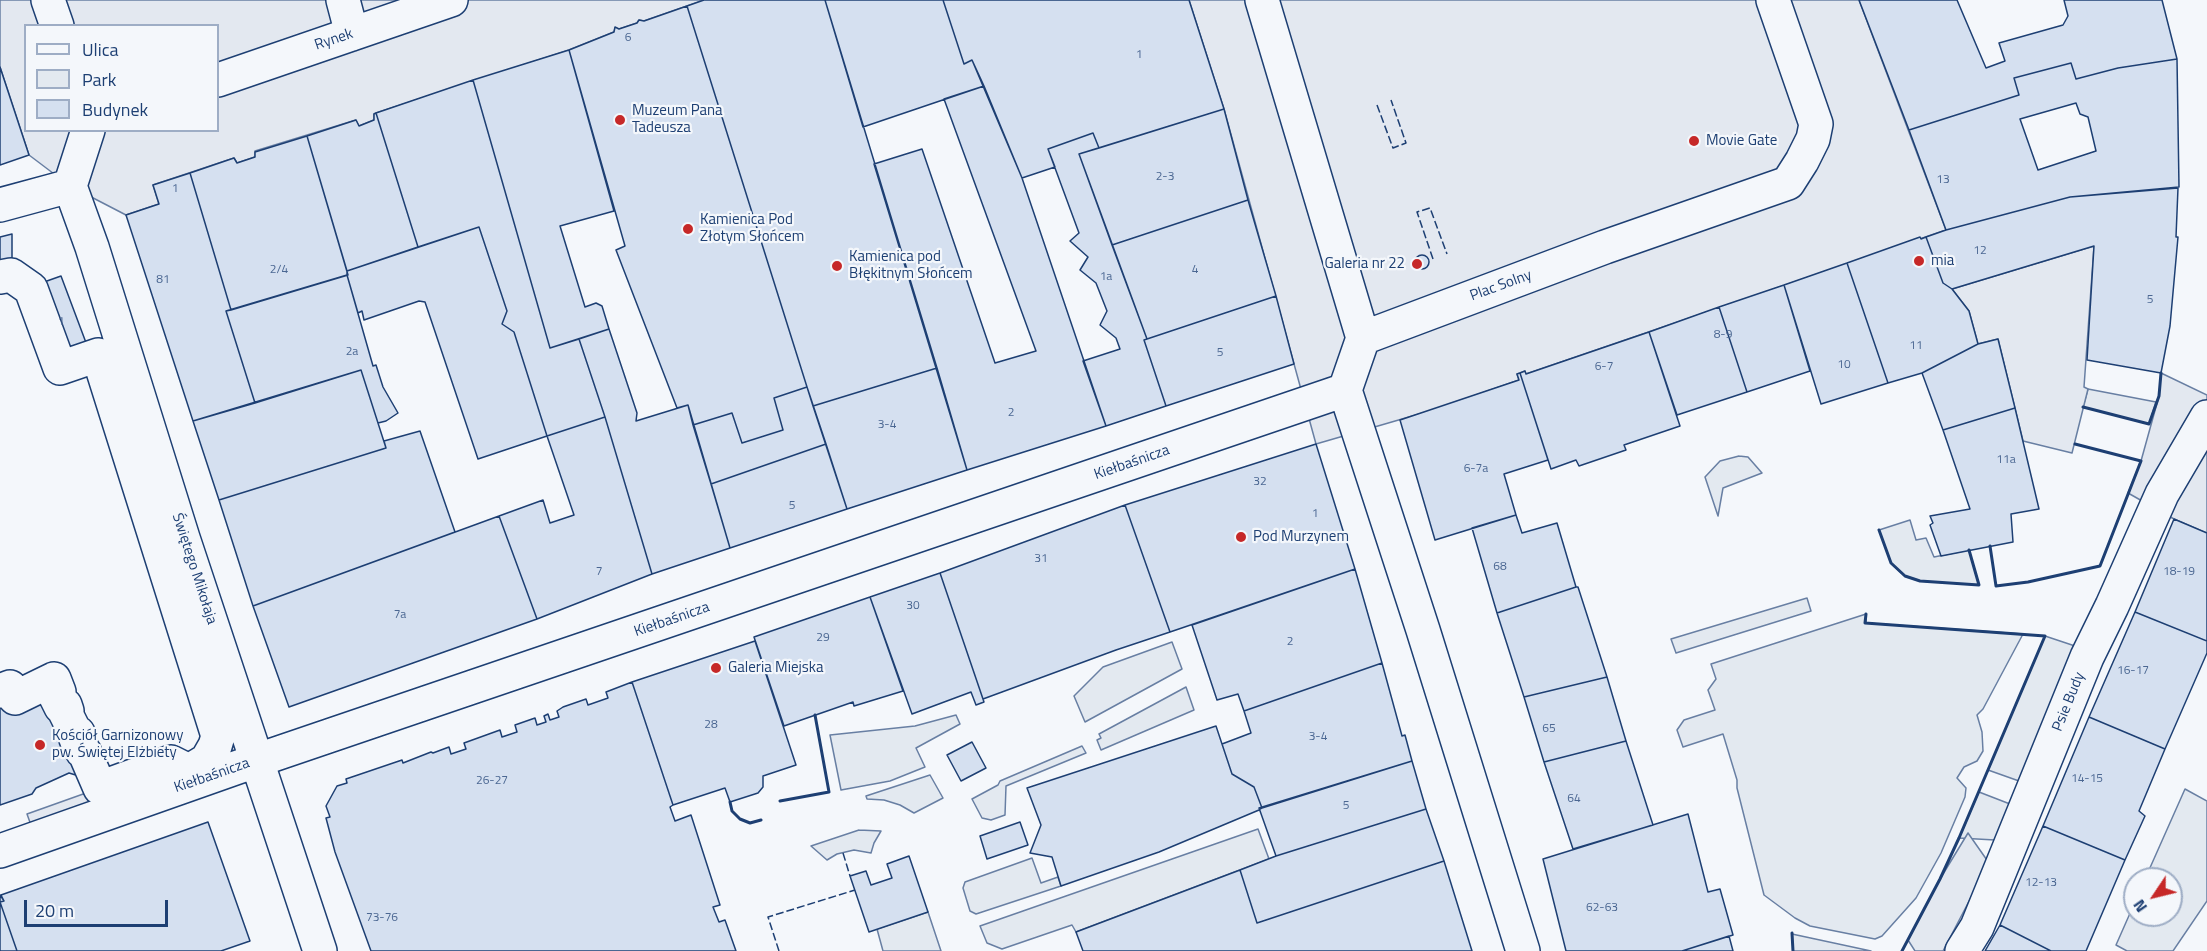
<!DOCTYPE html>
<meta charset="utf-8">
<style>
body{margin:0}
#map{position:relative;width:2207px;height:951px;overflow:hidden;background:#f4f7fb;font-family:"Titillium Web",sans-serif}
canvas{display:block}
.legend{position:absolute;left:24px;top:24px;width:195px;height:108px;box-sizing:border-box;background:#f4f7fb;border:2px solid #9eadc5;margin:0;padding:8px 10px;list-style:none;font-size:18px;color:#1d3f73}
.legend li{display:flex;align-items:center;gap:12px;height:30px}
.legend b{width:30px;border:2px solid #9eadc5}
.north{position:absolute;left:2123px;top:867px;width:60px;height:60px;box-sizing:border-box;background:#f4f7fb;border:2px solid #9eadc5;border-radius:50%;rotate:235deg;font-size:16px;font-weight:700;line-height:24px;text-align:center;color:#1d3f73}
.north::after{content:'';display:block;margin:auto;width:21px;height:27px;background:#c62828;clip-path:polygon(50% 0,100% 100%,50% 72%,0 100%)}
.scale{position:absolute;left:24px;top:900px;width:144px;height:27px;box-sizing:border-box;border:3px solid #1d3f73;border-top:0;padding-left:8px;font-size:18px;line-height:21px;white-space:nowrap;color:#1d3f73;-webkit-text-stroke:4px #f4f7fb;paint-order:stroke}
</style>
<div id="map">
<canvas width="2207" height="951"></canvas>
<ul class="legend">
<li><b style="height:8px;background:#f4f7fb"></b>Ulica</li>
<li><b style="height:16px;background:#e3e9f0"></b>Park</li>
<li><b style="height:16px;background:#d5e0f0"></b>Budynek</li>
</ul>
<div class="north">N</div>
<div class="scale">20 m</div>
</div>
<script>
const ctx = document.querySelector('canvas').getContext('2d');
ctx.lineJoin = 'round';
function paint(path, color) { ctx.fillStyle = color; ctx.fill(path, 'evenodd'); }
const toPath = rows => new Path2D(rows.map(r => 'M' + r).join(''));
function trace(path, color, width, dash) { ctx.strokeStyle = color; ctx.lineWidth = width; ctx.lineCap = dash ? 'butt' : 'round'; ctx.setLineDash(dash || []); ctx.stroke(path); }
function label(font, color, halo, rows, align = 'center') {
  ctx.font = font + ' "Titillium Web",sans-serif'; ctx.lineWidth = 4.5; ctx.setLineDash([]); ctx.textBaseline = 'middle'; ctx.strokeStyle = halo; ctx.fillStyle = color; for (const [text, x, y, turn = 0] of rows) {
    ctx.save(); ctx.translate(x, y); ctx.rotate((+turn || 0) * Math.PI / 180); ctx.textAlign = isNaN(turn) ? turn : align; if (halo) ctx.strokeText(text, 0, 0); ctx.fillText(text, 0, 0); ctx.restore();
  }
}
const green = toPath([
 [2088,389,2156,402,2149,424,2083,407,2088,389],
 [1739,456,1748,457,1762,473,1723,488,1718,516,1705,477,1720,461,1739,456],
 [1910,520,1916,540,1926,538,1934,557,1969,550,1979,585,1920,581,1905,576,1898,570,1891,563,1879,530,1910,520],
 [1807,598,1811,611,1676,653,1671,639,1807,598],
 [1866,614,1866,623,2023,634,1983,709,1977,715,1982,732,1983,751,1977,761,1964,767,1957,778,1966,788,1965,797,1941,853,1916,898,1882,936,1875,939,1810,926,1795,918,1764,895,1737,788,1737,780,1723,734,1683,747,1677,730,1684,720,1715,710,1708,690,1716,679,1711,664,1866,614],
 [2045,636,2075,646,2019,781,1988,770,2045,636],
 [1172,642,1182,669,1085,722,1074,696,1103,667,1172,642],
 [1186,687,1194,710,1101,750,1097,740,1101,738,1099,734,1186,687],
 [956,715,960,724,916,748,925,767,890,781,841,790,830,735,915,726,956,715],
 [1082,746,1086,753,1006,786,1005,815,991,820,982,818,972,799,998,785,1000,781,1082,746],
 [930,775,943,798,914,813,900,805,884,800,867,799,866,796,930,775],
 [2185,789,2207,801,2207,901,2173,951,2127,951,2116,945,2135,902,2135,915,2171,915,2171,879,2145,879,2185,789],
 [1979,792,2010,804,1995,840,1959,838,1979,792],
 [1258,829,1269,859,1076,932,1072,925,1002,949,987,943,980,926,1258,829],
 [859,830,881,831,874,843,871,853,854,850,837,854,827,860,811,846,859,830],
 [1032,858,1041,883,1058,877,1061,886,976,914,970,911,963,888,965,882,1032,858],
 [928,912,941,951,883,951,877,929,928,912],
 [1792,934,1871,951,1793,951,1792,934]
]);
paint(green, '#e3e9f0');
trace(green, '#687fa3', 1.5);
const parking = toPath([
 [0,0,704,0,644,21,639,20,637,23,619,29,615,28,614,32,569,50,376,113,374,114,374,120,359,126,356,120,255,151,255,157,237,163,234,158,153,185,159,204,126,215,70,186,29,155,0,67,0,0],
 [26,26,218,26,218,130,26,130,26,26],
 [1189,0,1859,0,1946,230,1526,374,1525,371,1520,373,1517,374,1519,380,1433,410,1316,444,1224,109,1189,0],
 [2094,246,2084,387,2088,389,2072,453,2023,441,1998,339,1978,344,1969,311,1952,289,2094,246],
 [2161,373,2207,395,2207,533,2174,519,2128,493,2141,461,2159,396,2161,373],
 [100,788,105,803,32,828,27,814,100,788],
 [1968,833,1989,863,1943,951,1915,951,1908,940,1940,879,1968,833]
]);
paint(parking, '#e3e8f0');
trace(parking, '#687fa3', 1.5);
const building = toPath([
 [704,0,825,0,937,368,813,406,687,6,704,0],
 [825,0,943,0,964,64,972,60,984,86,863,127,825,0],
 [943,0,1189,0,1224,109,1099,148,1093,133,1048,149,1055,167,1022,178,972,60,964,64,943,0],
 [1859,0,1957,0,1986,68,2005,61,1999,43,2063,25,2068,16,2064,0,2162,0,2177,59,2118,68,2076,79,2071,63,2014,78,2019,95,1909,130,1859,0],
 [687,6,807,387,774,398,783,430,742,443,732,413,693,425,688,405,677,408,616,250,625,246,569,50,614,32,615,27,619,29,637,23,639,20,644,21,687,6],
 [569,50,614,211,560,226,585,307,596,303,602,306,609,329,550,348,473,80,569,50],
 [2177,59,2179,187,2070,197,1946,230,1909,130,2019,95,2014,78,2071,63,2076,79,2118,68,2177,59],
 [2076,103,2080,114,2088,117,2096,151,2038,170,2020,119,2076,103],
 [0,67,29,155,0,165,0,67],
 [473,80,550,348,579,339,605,417,547,436,514,332,502,324,507,311,479,227,418,247,376,113,473,80],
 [984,86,1022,178,1106,426,967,470,874,164,922,149,995,363,1036,351,944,99,984,86],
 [1224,109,1248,200,1112,245,1079,154,1224,109],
 [376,113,418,247,347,271,307,136,356,120,359,126,374,120,374,114,376,113],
 [1093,133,1099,148,1079,154,1147,339,1144,340,1166,406,1106,426,1083,361,1120,349,1116,338,1100,325,1107,311,1096,283,1080,270,1088,257,1070,241,1079,233,1048,149,1093,133],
 [307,136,348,275,231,310,190,173,234,158,237,163,255,157,255,152,307,136],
 [190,173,231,310,226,311,255,403,193,421,126,215,159,204,153,185,190,173],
 [2178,188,2176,237,2178,237,2170,326,2161,373,2087,360,2094,246,1952,289,1943,283,1926,237,1946,230,2070,197,2178,188],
 [1248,200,1276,296,1147,339,1112,245,1248,200],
 [479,227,507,311,502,324,514,332,547,436,478,459,425,302,419,301,364,320,362,311,358,313,347,275,347,271,479,227],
 [12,234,12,274,0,277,0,237,12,234],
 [1920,237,1921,239,1926,237,1943,283,1952,289,1969,311,1978,344,1922,373,1888,383,1847,263,1920,237],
 '1415 262a7 7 0 1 1 14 0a7 7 0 1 1-14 0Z',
 [1847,263,1888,383,1821,404,1784,285,1847,263],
 [347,275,373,366,376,365,383,387,398,413,386,421,378,423,361,370,255,403,226,311,347,275],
 [61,276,91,356,60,368,30,287,61,276],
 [1784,285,1810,371,1747,392,1719,307,1784,285],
 [1276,296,1294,364,1166,406,1144,340,1276,296],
 [1719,307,1747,392,1677,415,1649,332,1719,307],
 [609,329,637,413,636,421,688,405,730,548,652,574,605,417,579,339,609,329],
 [1649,332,1680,426,1624,445,1626,450,1579,466,1576,460,1551,469,1520,373,1525,371,1526,374,1649,332],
 [1998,339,2015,408,1943,430,1922,373,1978,344,1998,339],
 [937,368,967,470,847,509,813,406,937,368],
 [361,370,386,448,219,500,193,421,361,370],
 [1520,373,1548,460,1504,474,1516,515,1435,540,1400,420,1519,380,1517,374,1520,373],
 [807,387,826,444,711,484,693,425,732,413,742,443,783,430,774,398,807,387],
 [2015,408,2039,509,2011,514,2013,542,1941,556,1930,525,1933,523,1930,516,1970,509,1943,430,2015,408],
 [605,417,652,574,537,619,499,516,543,500,550,523,574,515,547,436,605,417],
 [420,431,455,532,253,606,219,500,386,448,384,441,420,431],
 [826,444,847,509,730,548,711,484,826,444],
 [1316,444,1355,569,1170,632,1125,505,1316,444],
 [1125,505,1170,632,1116,650,983,699,940,573,1125,505],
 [1516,515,1522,533,1557,523,1576,587,1497,613,1472,528,1516,515],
 [499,516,537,619,289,707,253,606,499,516],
 [2174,519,2207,533,2207,641,2135,612,2174,519],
 [1355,569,1382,663,1244,711,1238,694,1217,700,1192,625,1355,569],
 [940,573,984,702,976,705,971,692,912,714,870,597,940,573],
 [1576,587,1578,587,1607,677,1524,697,1497,613,1576,587],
 [870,597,903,691,854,706,853,702,784,726,754,637,870,597],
 [2135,612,2207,641,2207,653,2165,749,2089,717,2135,612],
 [755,641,796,765,763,776,763,787,758,793,730,802,725,788,673,805,632,682,755,641],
 [1382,663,1402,736,1405,735,1412,761,1262,808,1254,787,1232,774,1222,744,1251,733,1244,711,1382,663],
 [1607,677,1626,741,1544,762,1524,697,1607,677],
 [54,679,79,776,69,773,36,788,32,794,0,805,0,691,54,679],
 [632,682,673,805,670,807,675,821,691,815,720,905,713,907,719,922,725,920,736,951,371,951,335,852,326,818,330,817,326,806,337,786,347,783,346,779,402,760,403,763,431,752,433,753,449,747,451,754,466,749,464,743,500,730,502,737,517,732,515,725,535,718,537,725,546,722,544,716,548,714,550,720,559,717,557,711,563,707,586,699,588,705,608,698,606,692,632,682],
 [2089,717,2165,749,2139,811,2145,816,2125,860,2043,826,2089,717],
 [1216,726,1232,774,1254,787,1262,808,1259,810,1159,852,1061,886,1052,857,1030,853,1041,825,1027,788,1216,726],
 [1626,741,1653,825,1573,849,1544,762,1626,741],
 [972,742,986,768,961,781,947,755,972,742],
 [1412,761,1426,809,1276,856,1259,808,1412,761],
 [1426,809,1444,861,1257,923,1240,870,1276,856,1426,809],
 [1688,814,1708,892,1720,889,1733,935,1682,951,1566,951,1543,859,1688,814],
 [208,822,250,941,221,951,17,951,0,902,4,901,1,895,208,822],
 [1020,822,1028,845,987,859,980,836,1020,822],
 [2043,826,2125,860,2086,951,2051,951,2000,925,2043,826],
 [909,856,928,912,869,932,850,876,866,871,871,885,892,878,887,864,909,856],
 [1444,861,1472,951,1083,951,1076,932,1240,870,1257,923,1444,861],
 [0,895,4,901,0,902,17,951,0,951,0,895],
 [2000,925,2051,951,1985,951,2000,925],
 [1729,936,1733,951,1682,951,1729,936]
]);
paint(building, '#d5e0f0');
trace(building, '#1d3f73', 1.5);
const street = toPath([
 [48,0,57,26],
 [343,0,352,34],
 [1262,0,1363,338],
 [218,80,451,0],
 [70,186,92,247,183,538,320,951],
 [70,186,88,130],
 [0,205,70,186],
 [0,277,11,275,31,289,60,368,98,355,218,736,215,746,207,760,189,771,171,762,100,788,84,751,82,751,76,739,80,737,78,733,76,734,65,712,67,711,65,705,61,707,55,695,59,692,54,679,15,698,10,687,0,691],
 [1363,338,1605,247,1788,183,1802,161,1813,139,1816,124,1773,0],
 [1363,338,1345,390,1423,630,1523,951],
 [0,851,258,760,1345,390],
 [1962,951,1977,927,2087,657,2112,606,2162,494,2207,417]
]);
trace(street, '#1d3f73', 36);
trace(street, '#f4f7fb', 33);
trace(toPath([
 [1377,105,1393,148,1406,143,1391,100],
 [1433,259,1417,212,1430,208,1447,254],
 [843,853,850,876],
 [779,951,768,917,855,890]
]), '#1d3f73', 1.5, [8, 3]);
trace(toPath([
 [2083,407,2149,424,2159,396,2161,373],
 [1879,530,1891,563,1905,576,1920,581,1979,585,1969,550],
 [1990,546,1996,586,2028,582,2100,566,2141,461,2075,444],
 [1866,614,1865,623,2045,636,1959,838,1940,879,1902,951],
 [780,801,829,792,815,715],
 [730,802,732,811,740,819,750,823,761,820],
 [1792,933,1793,951]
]), '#1d3f73', 3);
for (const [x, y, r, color] of [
 [620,120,6,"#c62828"],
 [1694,141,6,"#c62828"],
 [688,229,6,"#c62828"],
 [1919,261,6,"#c62828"],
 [1417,264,6,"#c62828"],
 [837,266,6,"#c62828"],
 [1241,537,6,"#c62828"],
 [716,668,6,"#c62828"],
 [40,745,6,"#c62828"]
]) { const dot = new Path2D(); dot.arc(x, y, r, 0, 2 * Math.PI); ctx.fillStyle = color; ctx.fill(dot); trace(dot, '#f4f7fb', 2); }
label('12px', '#4b6792', null, [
 ["6",628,38],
 ["1",1139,55],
 ["2-3",1165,177],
 ["13",1943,180],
 ["1",175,189],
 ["12",1980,251],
 ["2/4",279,270],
 ["4",1195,270],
 ["1a",1106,277],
 ["81",163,280],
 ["5",2150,300],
 ["1",61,322],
 ["8-9",1723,335],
 ["11",1916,346],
 ["2a",352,352],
 ["5",1220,353],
 ["10",1844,365],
 ["6-7",1604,367],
 ["2",1011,413],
 ["3-4",887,425],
 ["11a",2006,460],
 ["6-7a",1476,469],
 ["32",1260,482],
 ["5",792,506],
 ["1",1315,514],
 ["31",1041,559],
 ["68",1500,567],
 ["7",599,572],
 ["18-19",2179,572],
 ["30",913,606],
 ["7a",400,615],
 ["29",823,638],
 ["2",1290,642],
 ["16-17",2133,671],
 ["28",711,725],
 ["65",1549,729],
 ["3-4",1318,737],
 ["14-15",2087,779],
 ["26-27",492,781],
 ["64",1574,799],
 ["5",1346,806],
 ["12-13",2041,883],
 ["62-63",1602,908],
 ["73-76",382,918]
]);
label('15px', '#1d3f73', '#f4f7fb', [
 ["Rynek",334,40,-19],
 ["Plac Solny",1501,286,-20],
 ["Kiełbaśnicza",1132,463,-19],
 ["Świętego Mikołaja",194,569,72],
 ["Kiełbaśnicza",672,620,-19],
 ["Psie Budy",2069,702,-68],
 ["Kiełbaśnicza",212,776,-19]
]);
label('15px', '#1d3f73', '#f4f7fb', [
 ["Muzeum Pana",632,111],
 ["Tadeusza",632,128],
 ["Movie Gate",1706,141],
 ["Kamienica Pod",700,220],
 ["Złotym Słońcem",700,237],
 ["Kamienica pod",849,257],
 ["Błękitnym Słońcem",849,274],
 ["mia",1931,261],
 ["Galeria nr 22",1405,264,"right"],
 ["Pod Murzynem",1253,537],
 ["Galeria Miejska",728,668],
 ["Kościół Garnizonowy",52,736],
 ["pw. Świętej Elżbiety",52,753]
], 'left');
</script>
